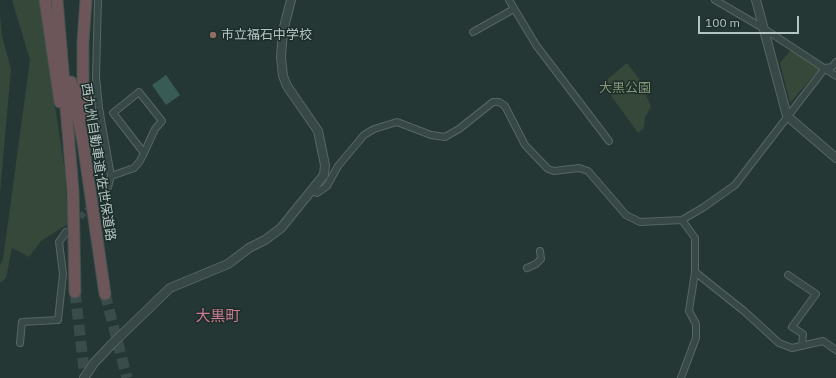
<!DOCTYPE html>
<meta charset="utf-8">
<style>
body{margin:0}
#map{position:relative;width:836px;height:378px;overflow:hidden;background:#253734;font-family:"IBM Plex Sans",sans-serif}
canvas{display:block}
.scale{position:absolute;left:698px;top:16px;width:101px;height:18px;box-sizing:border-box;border:2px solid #b3c4c2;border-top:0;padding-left:5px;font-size:12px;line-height:14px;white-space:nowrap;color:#b3c4c2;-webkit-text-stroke:3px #1d2d2a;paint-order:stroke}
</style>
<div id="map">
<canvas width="836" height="378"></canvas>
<div class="scale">100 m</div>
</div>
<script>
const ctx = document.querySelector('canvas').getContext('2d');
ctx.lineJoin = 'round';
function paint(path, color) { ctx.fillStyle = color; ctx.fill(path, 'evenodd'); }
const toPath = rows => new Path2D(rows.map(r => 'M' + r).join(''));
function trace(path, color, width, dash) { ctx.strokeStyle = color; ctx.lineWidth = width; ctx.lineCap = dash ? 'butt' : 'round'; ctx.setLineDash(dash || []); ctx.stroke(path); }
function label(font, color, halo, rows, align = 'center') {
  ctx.font = font + ' "IBM Plex Sans","Noto Sans JP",sans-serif'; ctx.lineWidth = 3; ctx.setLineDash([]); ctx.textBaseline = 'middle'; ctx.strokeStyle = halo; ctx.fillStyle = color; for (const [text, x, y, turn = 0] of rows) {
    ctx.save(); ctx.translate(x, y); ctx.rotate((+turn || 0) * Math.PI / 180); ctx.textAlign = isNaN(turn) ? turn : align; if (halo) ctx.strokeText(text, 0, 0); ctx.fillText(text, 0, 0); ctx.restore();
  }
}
paint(toPath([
 [12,0,39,0,65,172,68,224,41,241,29,257,12,248,6,278,0,283,0,265,3,259,30,60],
 [0,13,2,36,11,69,0,193],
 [792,49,821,67,790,103,780,63],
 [627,63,640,80,651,107,645,117,644,128,638,133,607,90,604,82]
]), '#364839');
paint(toPath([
 [166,75,180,95,166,105,152,85]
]), '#395b56');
trace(toPath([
 [74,224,108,187]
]), '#3a4c49', 6, [6, 3]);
trace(toPath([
 [75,292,85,378],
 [105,294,127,378]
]), '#3a4c49', 11, [11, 5.5]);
const minor = toPath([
 [98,0,96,77,99,108,111,176,108,187],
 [509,0,536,45,609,141],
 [715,0,763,28,836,76],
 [473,32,514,9],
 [111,176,134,168,140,161,144,153,155,129,162,121,139,92,113,113,144,153],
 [312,191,317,193,327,186,338,166,364,135,374,129,397,122,431,135,445,137,459,129,493,102,499,102,505,106,525,145,548,169,554,171,579,168,588,171,626,215,640,222,682,220,704,207,735,185,825,68,832,67,836,62],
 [527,268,536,264,541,259,540,251],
 [695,272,744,311,779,343,792,348,823,341,836,350],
 [788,275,816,294,792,327,803,334,802,346],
 [20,343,22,322,58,320,63,274,59,242,66,232],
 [681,378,696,338,696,324,689,311,695,272,695,238,682,220]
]);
const tertiary = toPath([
 [756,0,787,116,836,158],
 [84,378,94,363,112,344,170,288,228,264,249,248,265,240,281,228,324,175,325,165,318,131,287,86,283,76,281,57,283,31,291,0]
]);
const motorway = toPath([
 [45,0,60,102],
 [57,0,73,191,75,292],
 [71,82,83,142,105,294],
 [83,117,83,42,86,0]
]);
trace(minor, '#566663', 8);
trace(tertiary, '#566663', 10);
trace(motorway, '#435350', 13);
trace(minor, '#384846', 6);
trace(tertiary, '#384846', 8);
trace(motorway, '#6d5659', 11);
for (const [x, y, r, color] of [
 [213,35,4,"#8d6e63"]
]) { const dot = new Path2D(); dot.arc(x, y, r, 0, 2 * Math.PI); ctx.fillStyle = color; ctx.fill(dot); trace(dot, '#1d2d2a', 1.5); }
label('13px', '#b3c4c2', '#1d2d2a', [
 ["市立福石中学校",221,35]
], 'left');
label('13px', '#859774', '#1d2d2a', [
 ["大黒公園",625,88]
]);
label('13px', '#b3c4c2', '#1d2d2a', [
 ["西九州自動車道;佐世保道路",98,162,81]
]);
label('15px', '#cc7b92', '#1d2d2a', [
 ["大黒町",218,317]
]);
</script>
